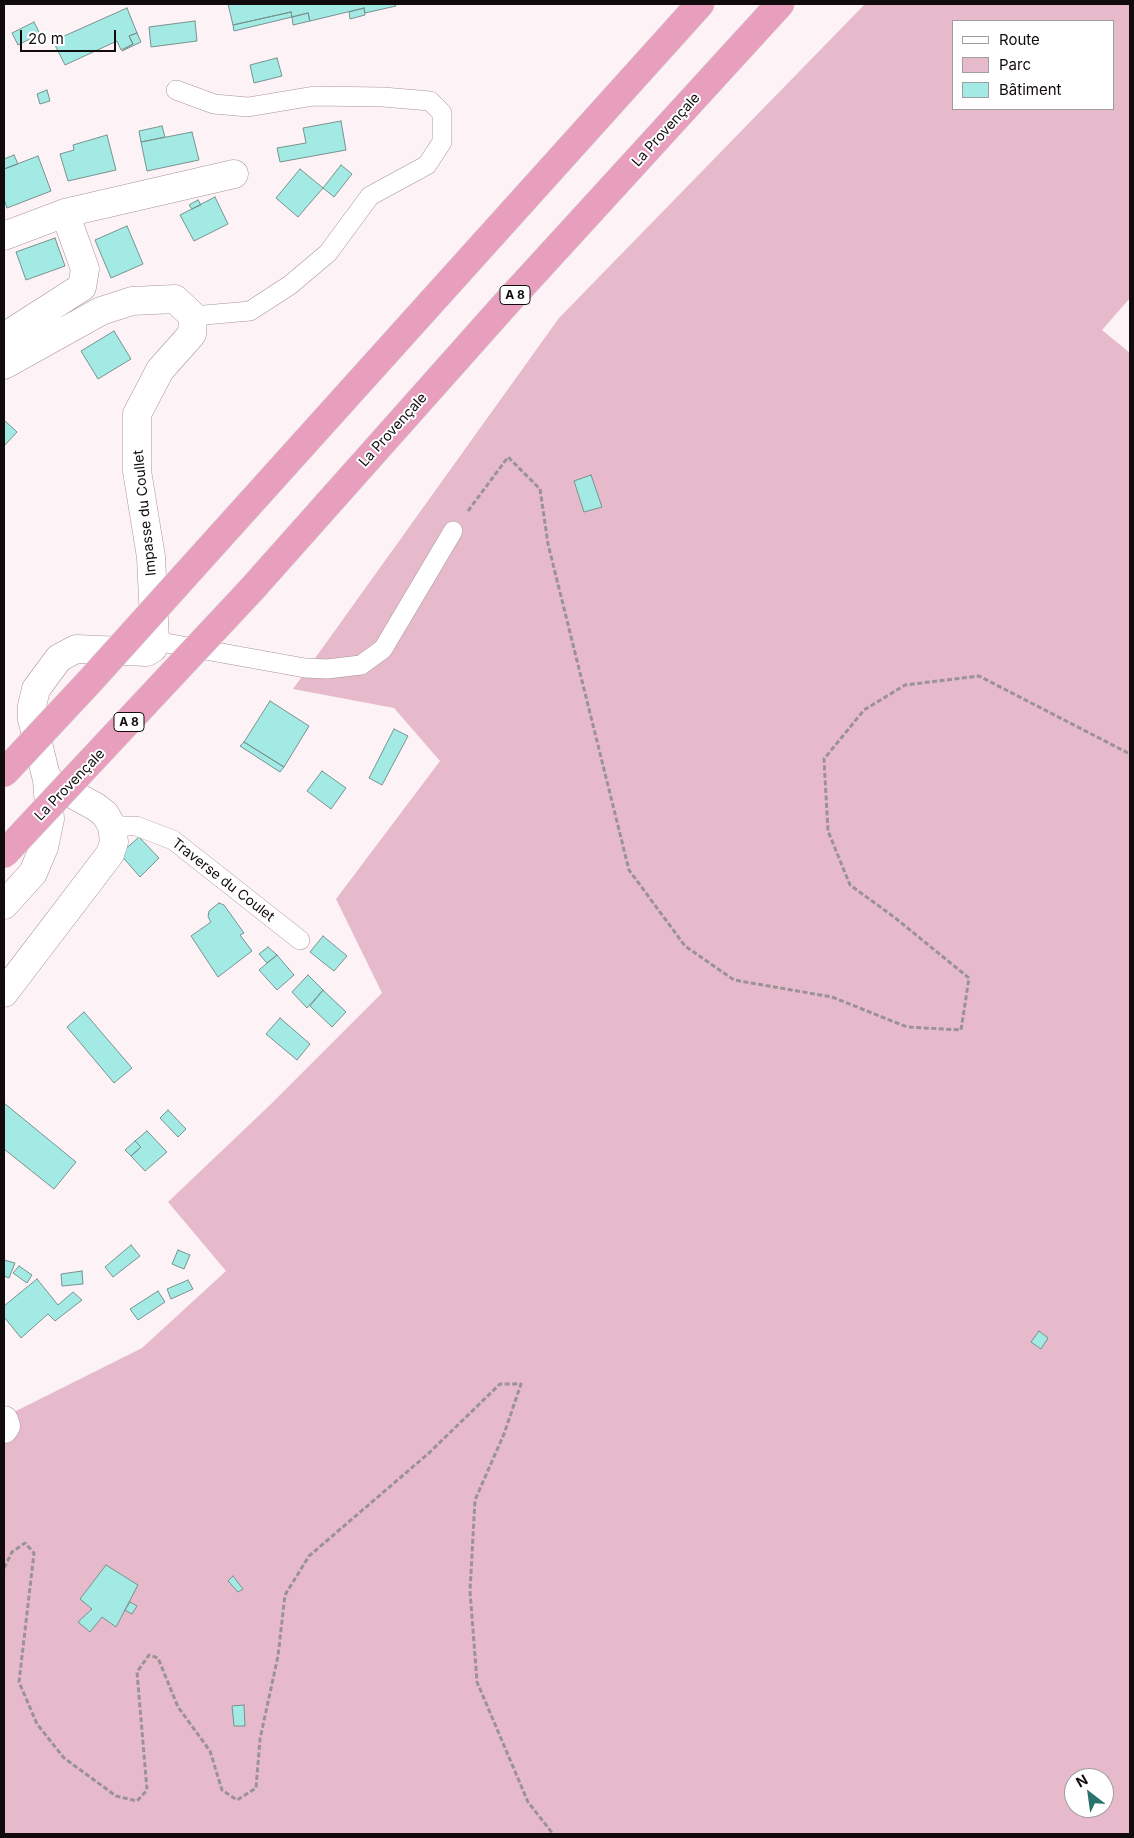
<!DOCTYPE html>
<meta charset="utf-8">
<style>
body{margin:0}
#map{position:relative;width:1134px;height:1838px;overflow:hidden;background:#fdf3f7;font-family:Inter,sans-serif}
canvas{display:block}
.frame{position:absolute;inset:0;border:5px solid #120b0e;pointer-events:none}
.legend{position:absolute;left:952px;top:20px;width:162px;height:90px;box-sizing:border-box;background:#fff;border:1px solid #a09d9f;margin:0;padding:6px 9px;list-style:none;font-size:15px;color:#120b0e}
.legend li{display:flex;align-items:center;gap:10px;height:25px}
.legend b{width:25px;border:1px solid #a09d9f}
.north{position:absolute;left:1064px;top:1768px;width:50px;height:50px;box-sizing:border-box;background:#fff;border:1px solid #a09d9f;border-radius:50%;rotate:330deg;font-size:14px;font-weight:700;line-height:20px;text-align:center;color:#120b0e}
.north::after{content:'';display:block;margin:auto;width:18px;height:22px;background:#2b746e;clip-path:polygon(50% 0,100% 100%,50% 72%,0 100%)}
.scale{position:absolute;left:20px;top:30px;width:96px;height:22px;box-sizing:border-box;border:2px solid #120b0e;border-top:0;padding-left:6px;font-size:15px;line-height:18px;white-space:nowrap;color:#120b0e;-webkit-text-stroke:4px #fff;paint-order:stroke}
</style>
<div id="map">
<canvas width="1134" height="1838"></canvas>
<div class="frame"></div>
<ul class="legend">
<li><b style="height:6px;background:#fff"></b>Route</li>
<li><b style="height:14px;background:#e6bacb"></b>Parc</li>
<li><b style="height:14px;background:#a2eae3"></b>Bâtiment</li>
</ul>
<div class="north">N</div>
<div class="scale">20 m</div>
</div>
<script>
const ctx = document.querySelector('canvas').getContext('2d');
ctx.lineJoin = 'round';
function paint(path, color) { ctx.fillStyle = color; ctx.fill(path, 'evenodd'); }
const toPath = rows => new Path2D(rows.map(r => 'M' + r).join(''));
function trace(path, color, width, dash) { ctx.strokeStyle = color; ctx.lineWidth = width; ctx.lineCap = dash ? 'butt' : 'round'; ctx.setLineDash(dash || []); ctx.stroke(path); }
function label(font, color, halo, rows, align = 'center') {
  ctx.font = font + ' Inter,sans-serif'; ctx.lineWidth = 4; ctx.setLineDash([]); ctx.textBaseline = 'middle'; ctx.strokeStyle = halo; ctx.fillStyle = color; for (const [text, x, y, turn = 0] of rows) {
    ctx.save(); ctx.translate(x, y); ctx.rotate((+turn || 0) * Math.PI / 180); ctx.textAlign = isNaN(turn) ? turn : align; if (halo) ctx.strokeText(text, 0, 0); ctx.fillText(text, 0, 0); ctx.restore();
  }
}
paint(toPath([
 [865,4,1130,4,1130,298,1102,330,1130,353,1130,1834,4,1834,4,1417,142,1348,226,1271,168,1202,271,1104,382,993,336,899,440,761,394,708,293,689,559,318],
 [953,21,1113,21,1113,109,953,109],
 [1074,1778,1104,1778,1104,1808,1074,1808]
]), '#e6bacb');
const building = toPath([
 [228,4,395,4,396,6,365,13,364,8,310,21,308,13,292,17,291,12,233,25,228,4],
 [127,8,137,33,129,36,133,44,121,50,117,41,65,65,53,41,127,8],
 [364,8,365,15,350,19,349,12,364,8],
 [291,12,292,17,234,31,233,25,291,12],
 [308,13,310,21,293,25,292,17,308,13],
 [195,21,197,41,151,47,149,27,195,21],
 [34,22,40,34,18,45,12,33,34,22],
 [137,33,141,42,122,51,133,44,129,36,137,33],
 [277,58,282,76,254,83,250,65,277,58],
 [47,90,50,101,40,104,37,94,47,90],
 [341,121,346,150,280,162,277,148,306,143,303,128,341,121],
 [162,126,165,137,141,142,139,131,162,126],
 [192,132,199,160,147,171,141,142,192,132],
 [107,135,116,170,68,181,60,154,74,150,73,145,107,135],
 [14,155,18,164,4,169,4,159,14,155],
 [38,156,51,191,7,208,4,199,4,169,38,156],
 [341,165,352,174,334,197,323,188,341,165],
 [300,169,323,188,298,217,276,198,300,169],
 [215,197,228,224,194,241,180,215,215,197],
 [198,200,201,205,192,209,189,205,198,200],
 [127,226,143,264,111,278,95,240,127,226],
 [55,238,65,266,26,280,16,252,55,238],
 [114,331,131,359,98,379,81,351,114,331],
 [4,420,17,432,4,446,4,420],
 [591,475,602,507,584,512,574,481,591,475],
 [270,701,309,726,284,767,244,742,270,701],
 [394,729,408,736,382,785,369,778,394,729],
 [244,742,284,767,280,772,240,746,244,742],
 [322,771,346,788,331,809,307,791,322,771],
 [139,837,159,858,140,877,120,854,139,837],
 [219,903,224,905,244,933,240,935,252,951,218,977,191,936,211,922,208,917,209,911,219,903],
 [323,936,347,956,334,971,310,952,323,936],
 [268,947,277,955,267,963,259,954,268,947],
 [277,955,294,975,277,990,259,970,277,955],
 [308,975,323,990,307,1008,292,992,308,975],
 [323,990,346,1012,332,1027,310,1006,323,990],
 [84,1012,132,1068,114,1083,67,1027,84,1012],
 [280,1018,310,1044,297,1060,266,1034,280,1018],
 [4,1103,76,1162,54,1189,4,1149,4,1103],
 [168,1110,186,1129,178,1137,160,1118,168,1110],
 [147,1131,167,1152,145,1171,131,1156,141,1147,135,1141,147,1131],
 [135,1141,141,1147,131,1156,125,1150,135,1141],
 [131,1245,140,1256,113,1277,105,1267,131,1245],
 [178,1250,190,1255,184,1269,172,1264,178,1250],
 [4,1260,15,1263,9,1278,4,1276,4,1260],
 [19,1266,32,1275,27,1283,13,1273,19,1266],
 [82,1271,83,1284,62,1286,61,1274,82,1271],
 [37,1279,58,1305,73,1292,82,1300,55,1321,48,1314,21,1338,4,1317,4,1306,37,1279],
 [188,1280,193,1289,171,1299,167,1289,188,1280],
 [158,1291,165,1302,138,1320,130,1309,158,1291],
 [1039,1331,1048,1338,1041,1349,1031,1342,1039,1331],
 [106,1565,138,1585,116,1627,102,1617,90,1632,78,1622,92,1609,80,1599,106,1565],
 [233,1576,243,1589,238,1592,228,1581,233,1576],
 [130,1602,137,1606,132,1614,125,1610,130,1602],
 [244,1705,245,1726,234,1726,232,1706,244,1705]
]);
paint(building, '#a2eae3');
trace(building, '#78928f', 1);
const service = toPath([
 [176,90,214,104,248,107,314,96,383,97,430,101,442,113,442,142,427,165,370,196,328,253,290,285,250,311,193,316],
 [155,641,305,668,327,669,361,665,383,649,453,531],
 [112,826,136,826,173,840,300,940]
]);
const minor = toPath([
 [4,236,65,213],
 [4,337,82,287,85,269,65,213,234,174],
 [4,365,101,311,132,301,175,299,193,316,192,334,160,370,137,414,137,471,151,557,155,641,153,648,147,652,76,649,59,658,36,689,32,706,32,719,47,780,50,819,44,847,33,873,4,905],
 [4,993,110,854,114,842,112,826,105,814,96,807,47,780],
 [4,1420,6,1426,4,1429]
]);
const motorway = toPath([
 [208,550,700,4],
 [252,589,502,308,780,4]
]);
trace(service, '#a9939b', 20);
trace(minor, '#a9939b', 29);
trace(motorway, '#d4d3d4', 29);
trace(toPath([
 [468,511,508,457,540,489,548,544,629,870,685,946,734,980,832,997,907,1027,961,1030,969,978,894,917,850,885,828,831,824,759,864,710,905,685,979,676,1130,754],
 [4,1568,12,1552,25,1543,34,1553,19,1682,37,1724,64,1758,116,1796,137,1801,147,1790,137,1672,149,1655,158,1658,178,1707,210,1751,222,1790,237,1800,256,1788,260,1739,278,1656,285,1595,309,1556,429,1453,500,1384,521,1384,504,1434,475,1500,470,1591,477,1682,528,1802,553,1834]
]), '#9b9296', 3, [5, 2.5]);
trace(service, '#fff', 19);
trace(minor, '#fff', 28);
trace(motorway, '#e89fbd', 28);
const motorwayBridge = toPath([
 [4,773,90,681,208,550],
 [4,854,252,589]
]);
trace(motorwayBridge, '#d4d3d4', 29, []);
trace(motorwayBridge, '#e89fbd', 28);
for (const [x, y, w] of [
 [515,295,30],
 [129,722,30]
]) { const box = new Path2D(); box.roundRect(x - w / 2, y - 9.5, w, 19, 4); ctx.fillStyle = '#fff'; ctx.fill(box); trace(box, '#120b0e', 1); }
label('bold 12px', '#120b0e', null, [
 ["A 8",515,295],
 ["A 8",129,722]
]);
label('14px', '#120b0e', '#fff', [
 ["La Provençale",666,130,-48],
 ["La Provençale",393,430,-48],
 ["Impasse du Coullet",145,513,-96],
 ["La Provençale",70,785,-46],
 ["Traverse du Coulet",223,880,38]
]);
</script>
